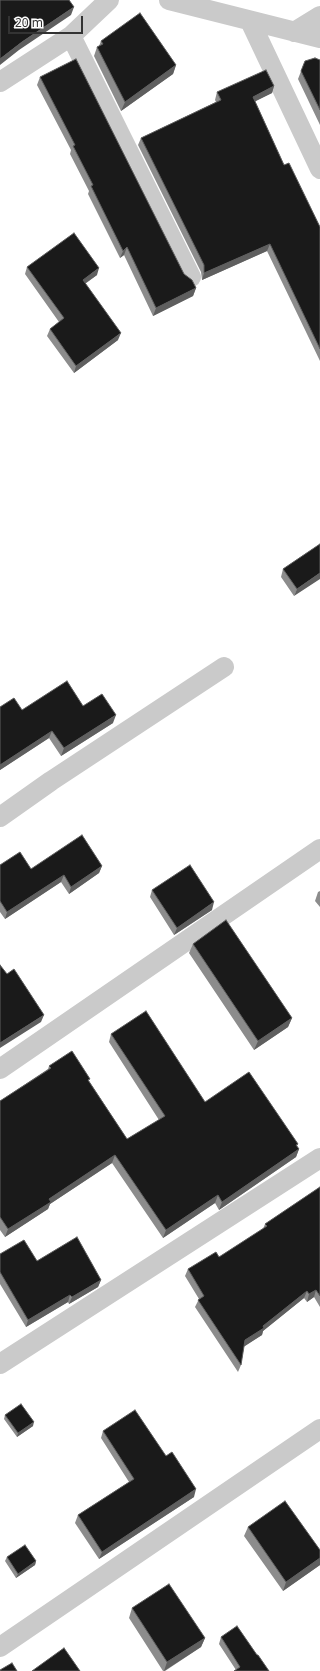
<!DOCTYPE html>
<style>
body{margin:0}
#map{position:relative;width:320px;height:1671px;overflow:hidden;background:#fff;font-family:"Noto Sans",sans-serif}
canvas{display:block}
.scale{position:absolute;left:8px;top:16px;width:75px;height:18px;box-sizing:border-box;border:2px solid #333;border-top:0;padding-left:5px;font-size:12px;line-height:14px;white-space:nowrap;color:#333;-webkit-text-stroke:3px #fff;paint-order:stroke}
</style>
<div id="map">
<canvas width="320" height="1671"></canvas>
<div class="scale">20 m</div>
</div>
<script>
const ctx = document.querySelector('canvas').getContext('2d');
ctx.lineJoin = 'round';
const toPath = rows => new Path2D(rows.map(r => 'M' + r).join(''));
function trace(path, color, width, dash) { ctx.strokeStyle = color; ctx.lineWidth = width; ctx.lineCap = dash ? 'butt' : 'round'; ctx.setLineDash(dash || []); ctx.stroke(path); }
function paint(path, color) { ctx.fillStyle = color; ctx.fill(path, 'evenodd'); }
trace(toPath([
 [169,0,320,38],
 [250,21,320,169],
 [294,32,320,16],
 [71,36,191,277],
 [0,82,71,36,109,0],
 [0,817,51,781,224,667],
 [0,1069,320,849],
 [0,1364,320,1158],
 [0,1647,320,1429]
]), '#cacaca', 20);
paint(toPath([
 [101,41,176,65,173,74,121,111,94,56,97,47,99,46],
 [320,60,320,125,298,79,305,61],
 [40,77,184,274,196,288,193,296,153,316,124,255,120,258,88,194,89,191,70,154,71,150,37,85],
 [274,86,272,93,255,101,284,165,320,227,320,361,267,251,202,280,201,272,138,145,141,138,216,102,215,100,217,92],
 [27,267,97,275,85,284,118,340,74,373,47,336,50,329,59,322,25,274],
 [320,544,294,596,281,577,283,569],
 [83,706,113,723,61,756,49,738,0,770,0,707,22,710],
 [0,865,31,869,102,866,99,873,69,894,61,882,5,919,0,912],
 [152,890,212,910,174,935,150,897],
 [320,891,320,907,315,901,318,892],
 [193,944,292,1018,288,1027,254,1050,189,953],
 [111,1034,205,1102,298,1144,297,1146,299,1149,296,1157,219,1210,215,1203,163,1238,112,1163,50,1204,48,1209,5,1237,0,1230,0,1101,48,1069,49,1066,89,1081,127,1139,159,1120,109,1042],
 [320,1187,320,1307,314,1297,307,1302,304,1298,263,1331,262,1335,244,1346,241,1365,238,1372,195,1307,199,1299,185,1276,188,1269,219,1257,263,1229,265,1224],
 [0,1254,37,1261,101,1280,98,1287,69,1304,68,1302,26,1327,0,1284],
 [5,1415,33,1426,17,1437,4,1419],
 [103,1431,166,1456,194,1497,99,1559,75,1523,78,1515,129,1482,101,1438],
 [248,1527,320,1550,320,1565,283,1591,244,1536],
 [7,1557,36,1561,35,1565,16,1578,5,1561],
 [132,1608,205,1638,201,1647,165,1671,163,1671,129,1618],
 [221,1637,257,1655,236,1670,219,1644]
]), '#8c8c8c');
paint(toPath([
 [74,7,71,15,19,50,0,65,0,59,22,42],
 [176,65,173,74,121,111,125,102],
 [274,86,272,93,250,104,253,97],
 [270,244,267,251,202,280,204,273],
 [127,247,124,255,120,258,123,251],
 [99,268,97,275,80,287,83,280],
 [196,288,193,296,153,316,156,308],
 [121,333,118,340,74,373,76,366],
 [320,573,320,579,294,596,297,589],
 [116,715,113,723,61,756,64,748],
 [52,731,49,738,0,770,0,765],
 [102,866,99,873,69,894,71,887],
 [64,875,61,882,5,919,7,912],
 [214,902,212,910,174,935,177,928],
 [44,1015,41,1022,0,1048,0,1043],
 [292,1018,288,1027,254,1050,258,1041],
 [299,1149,296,1157,219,1210,222,1202],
 [115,1155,112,1163,50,1204,48,1209,5,1237,8,1229,49,1199],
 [218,1195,215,1203,163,1238,166,1230],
 [101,1280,98,1287,69,1304,72,1297],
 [316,1290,314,1297,307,1302,309,1294],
 [307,1291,304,1298,263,1331,262,1335,242,1348,245,1340],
 [70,1295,68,1302,26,1327,28,1320],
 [34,1422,33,1426,17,1437,18,1433],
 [196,1489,194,1497,99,1559,102,1552],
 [320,1558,320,1565,283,1591,286,1582],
 [36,1561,35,1565,16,1578,18,1574],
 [205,1638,201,1647,164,1671,167,1662]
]), '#5f5f5f');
const building = toPath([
 [0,0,69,0,74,7,22,42,0,59,0,0],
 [140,13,176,65,125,102,97,47,103,44,101,41,140,13],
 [315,58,320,60,320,110,301,71,305,61,315,58],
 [76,59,184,274,192,280,196,288,156,308,127,247,123,251,91,186,93,185,73,146,75,145,40,77,76,59],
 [266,70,274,86,253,97,284,165,289,163,320,227,320,349,270,244,204,273,204,265,141,138,221,100,217,92,266,70],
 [74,233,99,268,83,280,121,333,76,366,50,329,64,318,27,267,74,233],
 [320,544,320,573,297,589,283,569,320,544],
 [67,681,83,706,102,694,116,715,64,748,52,731,0,765,0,707,14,698,22,710,67,681],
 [82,835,102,866,71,887,64,875,7,912,0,901,0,865,20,852,31,869,82,835],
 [190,865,214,902,177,928,152,890,190,865],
 [226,920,292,1018,258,1041,193,944,226,920],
 [0,965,7,974,14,969,44,1015,0,1043,0,965],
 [146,1011,205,1102,249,1072,298,1144,296,1145,299,1149,222,1202,218,1195,166,1230,115,1155,49,1199,51,1202,8,1229,0,1217,0,1101,51,1068,49,1066,72,1051,90,1079,88,1080,127,1139,165,1116,111,1034,146,1011],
 [320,1187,320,1296,316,1290,309,1294,307,1291,263,1326,264,1328,245,1340,241,1365,198,1300,204,1296,188,1269,216,1252,219,1257,267,1226,265,1224,320,1187],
 [77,1237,101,1280,72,1297,70,1295,28,1320,0,1272,0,1254,24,1240,37,1261,77,1237],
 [21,1404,34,1422,18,1433,5,1415,21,1404],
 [135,1410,166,1456,172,1452,196,1489,102,1552,78,1515,134,1479,103,1431,135,1410],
 [285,1501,320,1550,320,1558,286,1582,248,1527,285,1501],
 [25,1545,36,1561,18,1574,7,1557,25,1545],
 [169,1584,205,1638,167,1662,132,1608,169,1584],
 [237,1626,257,1655,258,1655,269,1671,234,1671,240,1667,221,1637,237,1626],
 [64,1648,80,1671,32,1671,64,1648],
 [12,1663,17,1671,0,1671,0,1670,12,1663]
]);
paint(building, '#1a1a1a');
trace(building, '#5f5f5f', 1);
</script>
